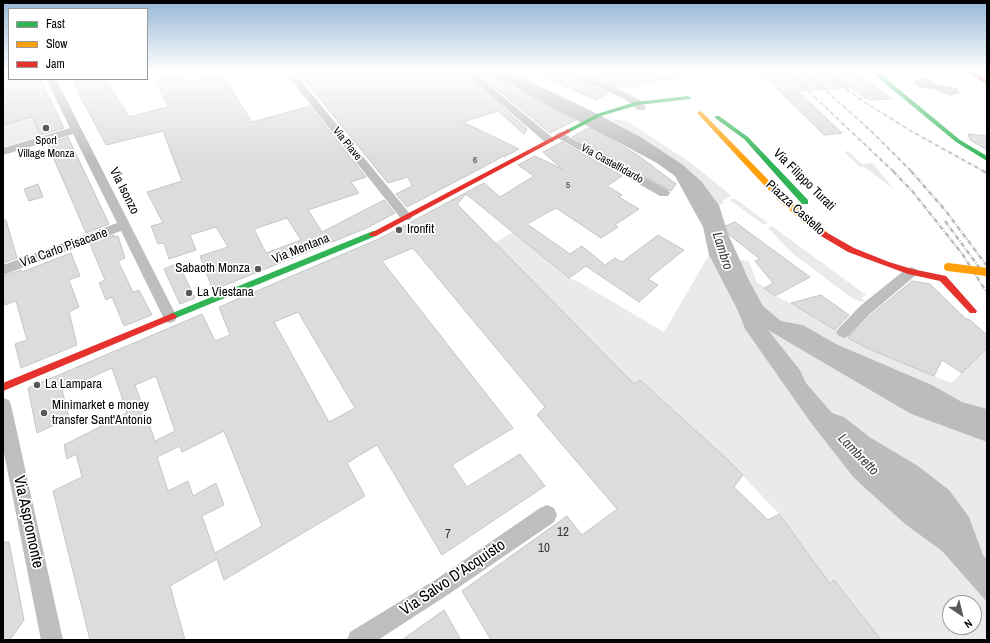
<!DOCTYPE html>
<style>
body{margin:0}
#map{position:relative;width:990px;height:643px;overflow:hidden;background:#fff;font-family:"Archivo Narrow",sans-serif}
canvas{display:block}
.frame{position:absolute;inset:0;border:4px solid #000;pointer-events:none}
.legend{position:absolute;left:8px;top:8px;width:140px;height:72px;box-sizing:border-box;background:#fff;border:1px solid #999;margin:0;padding:5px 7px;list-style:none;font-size:12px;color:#000}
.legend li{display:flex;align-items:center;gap:8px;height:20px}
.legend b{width:20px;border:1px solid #999}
.north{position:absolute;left:942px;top:595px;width:40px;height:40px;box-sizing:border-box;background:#fff;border:1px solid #999;border-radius:50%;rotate:145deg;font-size:11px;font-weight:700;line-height:16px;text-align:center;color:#000}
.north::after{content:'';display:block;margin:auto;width:14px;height:18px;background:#595959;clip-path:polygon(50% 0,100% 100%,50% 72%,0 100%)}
</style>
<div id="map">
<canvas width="990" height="643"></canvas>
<div class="frame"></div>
<ul class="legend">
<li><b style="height:5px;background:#30b455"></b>Fast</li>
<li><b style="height:5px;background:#ff9f0a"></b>Slow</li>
<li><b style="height:5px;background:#e5322d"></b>Jam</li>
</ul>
<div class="north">N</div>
</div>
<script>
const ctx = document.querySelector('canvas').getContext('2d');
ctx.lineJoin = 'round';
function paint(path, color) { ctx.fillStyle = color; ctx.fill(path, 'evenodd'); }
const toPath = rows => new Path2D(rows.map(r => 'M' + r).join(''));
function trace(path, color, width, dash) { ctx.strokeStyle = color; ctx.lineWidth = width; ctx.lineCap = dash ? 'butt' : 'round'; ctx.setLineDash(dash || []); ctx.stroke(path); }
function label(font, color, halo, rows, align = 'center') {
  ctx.font = font + ' "Archivo Narrow",sans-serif'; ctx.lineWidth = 3.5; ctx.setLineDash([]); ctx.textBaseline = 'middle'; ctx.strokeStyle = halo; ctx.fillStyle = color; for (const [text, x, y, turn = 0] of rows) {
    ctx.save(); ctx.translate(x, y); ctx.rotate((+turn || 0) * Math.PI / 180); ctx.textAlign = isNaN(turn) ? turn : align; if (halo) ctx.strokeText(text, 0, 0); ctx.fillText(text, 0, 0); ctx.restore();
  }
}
paint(toPath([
 [48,97,63,129,3,147,3,109],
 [609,119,621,120,630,123,691,163,732,196,722,201,724,203,719,205,701,181,683,165],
 [848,151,862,164,872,163,895,190,864,167,860,167,844,152],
 [734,198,768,223,764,225,730,200],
 [772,226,866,295,861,298,865,301,861,302,850,297,791,252,768,228],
 [513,232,569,278,579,282,664,332,709,255,738,311,745,329,811,423,854,478,905,524,942,551,987,602,987,640,881,640,834,580,830,584,779,514,727,459,640,380,634,384,495,243],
 [950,603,974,603,974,627,950,627],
 [739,260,749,261,756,281,776,296,796,306,841,334,869,349,951,383,987,348,987,409,962,402,932,385,836,344,803,325,781,321,763,306],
 [767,329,911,414,987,442,987,559,871,438,844,417,832,413,806,383,800,370]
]), '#eaeaea');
paint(toPath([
 [484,71,507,71,592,111,642,138,683,165,701,181,719,205,728,234,748,278,763,306,781,321,803,325,836,344,932,385,962,402,987,409,987,442,911,414,768,330,800,370,806,383,832,413,844,417,871,438,918,466,949,490,969,517,983,555,987,559,987,602,942,551,905,524,854,478,811,423,745,329,738,311,709,255,703,227,675,176,657,163],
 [918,78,929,79,937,84,957,88,960,93,951,96,934,89,920,88,913,83]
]), '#bcbcbc');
const building = toPath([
 [297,71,381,71,384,74,393,71,461,71,527,129,524,134,498,111,463,122,519,149,504,157,503,156,493,162,407,207,396,194,412,186,408,177,388,183,297,71],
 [475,71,483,71,516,91,519,91,532,97,576,120,550,133,475,71],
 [531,71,562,71,608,93,596,100,531,71],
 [581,71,675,71,675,78,648,82,632,88,627,85,617,88,581,71],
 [759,71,855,71,892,99,868,100,851,87,798,91,842,133,824,135,759,71],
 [222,74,252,122,310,106,366,177,351,182,359,193,308,210,322,232,384,200,395,213,367,228,213,290,200,256,228,247,216,227,190,235,196,250,169,259,164,243,158,244,151,226,163,223,147,192,182,181,163,131,106,145,77,90,74,79,106,79,129,117,168,107,155,79,189,79,189,82,222,74],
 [287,218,301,240,266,253,254,229,287,218],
 [3,79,40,79,64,128,40,135,32,117,3,125,3,79],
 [590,127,639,156,676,184,671,191,572,137,590,127],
 [968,134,987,136,987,150,970,140,968,134],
 [68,137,109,224,86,233,47,143,68,137],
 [562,142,622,176,607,186,622,195,619,197,639,209,615,225,618,227,601,238,556,208,527,224,570,254,582,246,605,265,615,258,622,262,658,235,684,250,648,279,658,285,639,302,586,266,569,278,466,194,457,204,634,384,640,380,727,459,743,475,734,487,768,520,779,514,830,584,834,580,881,640,491,640,462,591,567,516,582,535,617,509,537,415,545,407,413,248,382,261,513,428,452,465,467,487,520,454,545,486,442,555,377,445,347,463,365,496,224,580,217,559,170,586,185,640,90,640,53,491,82,477,76,454,67,459,64,445,127,413,121,400,123,400,112,368,62,390,69,418,37,433,28,388,202,314,215,341,230,335,219,307,381,238,484,183,500,197,534,176,518,165,535,156,562,169,543,152,562,142],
 [298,312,355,408,329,422,274,322,298,312],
 [156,376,175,431,155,441,135,385,156,376],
 [224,431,262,526,215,553,202,516,224,505,216,483,193,496,188,481,168,491,157,457,180,446,182,452,224,431],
 [38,184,43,197,29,201,24,189,38,184],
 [3,220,6,220,17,258,3,263,3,220],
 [735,222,784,258,810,277,775,296,764,288,773,283,755,261,760,259,728,234,725,226,735,222],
 [114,235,114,237,118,236,125,258,118,261,133,292,139,290,152,315,124,326,112,297,106,300,99,283,105,280,90,244,114,235],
 [71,253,80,276,69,280,79,307,69,312,77,345,21,368,15,344,27,340,16,301,5,305,3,296,3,276,21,270,22,272,71,253],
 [178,263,195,298,180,304,164,269,178,263],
 [912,281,930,284,965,318,970,320,987,335,987,348,962,373,942,360,934,376,869,349,848,338,871,315,912,281],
 [821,295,849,315,835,330,791,303,821,295],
 [3,542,9,542,24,620,12,637,7,640,3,640,3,542],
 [444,610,461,640,402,640,444,610]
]);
paint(building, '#dcdcdc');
trace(building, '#c5c5c5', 1);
paint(toPath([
 [3,71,9,71,9,75,3,76,3,71],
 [284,71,293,71,410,214,412,217,410,220,402,220,284,71],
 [462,71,472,71,553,138,554,140,553,142,545,142,462,71],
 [563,71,576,71,628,94,641,101,646,108,645,110,637,110,633,105,622,98,563,71],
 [46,79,56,79,177,317,175,321,170,323,165,321,121,231,3,275,3,265,117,223,73,134,3,155,3,148,70,128,46,79],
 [560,132,668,190,670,193,668,196,660,196,556,137,555,135,560,132],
 [911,267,916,269,918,272,916,275,870,314,849,336,844,338,839,336,836,332,839,328,860,306,906,269,911,267],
 [3,398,9,400,11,405,63,640,41,640,3,448,3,398],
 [547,505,554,508,557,515,554,522,449,594,378,640,347,640,350,632,435,580,540,508,547,505]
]), '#bebebe');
paint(toPath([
 [870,71,877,71,960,140,987,156,987,161,956,142,870,71],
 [688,96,691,98,690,99,638,105,601,116,570,132,565,131,597,114,635,102,688,96],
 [715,116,719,116,748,137,808,200,808,204,802,204,744,139,715,118,715,116],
 [373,231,376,232,377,234,376,236,176,318,173,319,169,316,170,314,373,231]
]), '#30b455');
paint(toPath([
 [700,111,702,112,783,195,819,227,827,232,828,234,827,236,821,236,813,231,777,199,698,114,697,113,700,111]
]), '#ff9f0a');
paint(toPath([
 [966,71,973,71,987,80,987,85,966,71],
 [568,129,570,130,570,132,376,236,370,236,369,234,568,129],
 [824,231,854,248,889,262,912,269,946,276,977,311,976,313,970,313,940,281,908,274,848,252,821,236,820,234,824,231],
 [173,313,177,316,176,318,3,391,3,383,173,313]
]), '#e5322d');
trace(toPath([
 [787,71,894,172],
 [804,71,871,131,912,172],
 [822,71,866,103,911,131,985,172]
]), '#bdbdbd', 2, [4, 1.5, 0.5, 1.5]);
trace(toPath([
 [893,171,913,192,963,255,987,293],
 [911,171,945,210,987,266],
 [983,171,987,173],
 [945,221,987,278]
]), '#bdbdbd', 2.5, [5, 1.5, 1, 1.5]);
trace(toPath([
 [948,267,987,272]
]), '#ff9f0a', 8);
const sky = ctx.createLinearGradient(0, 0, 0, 161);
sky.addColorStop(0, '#96b7d6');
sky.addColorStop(0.44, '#fff');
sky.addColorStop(1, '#ffffff00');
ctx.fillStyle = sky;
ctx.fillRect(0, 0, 990, 161);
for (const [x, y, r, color] of [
 [46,128,4,"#595959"],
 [399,230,4,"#595959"],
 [258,269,4,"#595959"],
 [189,293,4,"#595959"],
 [37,385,4,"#595959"],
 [44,413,4,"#595959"]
]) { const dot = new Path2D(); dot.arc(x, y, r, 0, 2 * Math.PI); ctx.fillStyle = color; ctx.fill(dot); trace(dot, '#fff', 1.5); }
label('9px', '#373737', null, [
 ["6",475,161],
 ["5",568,186]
]);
label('11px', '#000', '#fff', [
 ["Sport",46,141],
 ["Village Monza",46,154]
]);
label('11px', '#000', '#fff', [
 ["Via Piave",347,144,51],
 ["Via Castelfidardo",612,164,29]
]);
label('13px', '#000', '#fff', [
 ["Via Filippo Turati",804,180,45],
 ["Via Isonzo",124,191,63],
 ["Piazza Castello",795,208,42],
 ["Via Carlo Pisacane",64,248,-20],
 ["Via Mentana",301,249,-22]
]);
label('13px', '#000', '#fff', [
 ["Ironfit",407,230],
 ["Sabaoth Monza",250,269,"right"],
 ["La Viestana",197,293],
 ["La Lampara",45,385],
 ["Minimarket e money",52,406],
 ["transfer Sant'Antonio",52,421]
], 'left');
label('13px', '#373737', null, [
 ["12",563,533],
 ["7",448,535],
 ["10",544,549]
]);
label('italic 14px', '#404040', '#fff', [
 ["Lambro",722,251,72],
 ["Lambretto",858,455,46]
]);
label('16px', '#000', '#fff', [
 ["Via Aspromonte",28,522,78],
 ["Via Salvo D'Acquisto",453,578,-34]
]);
</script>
